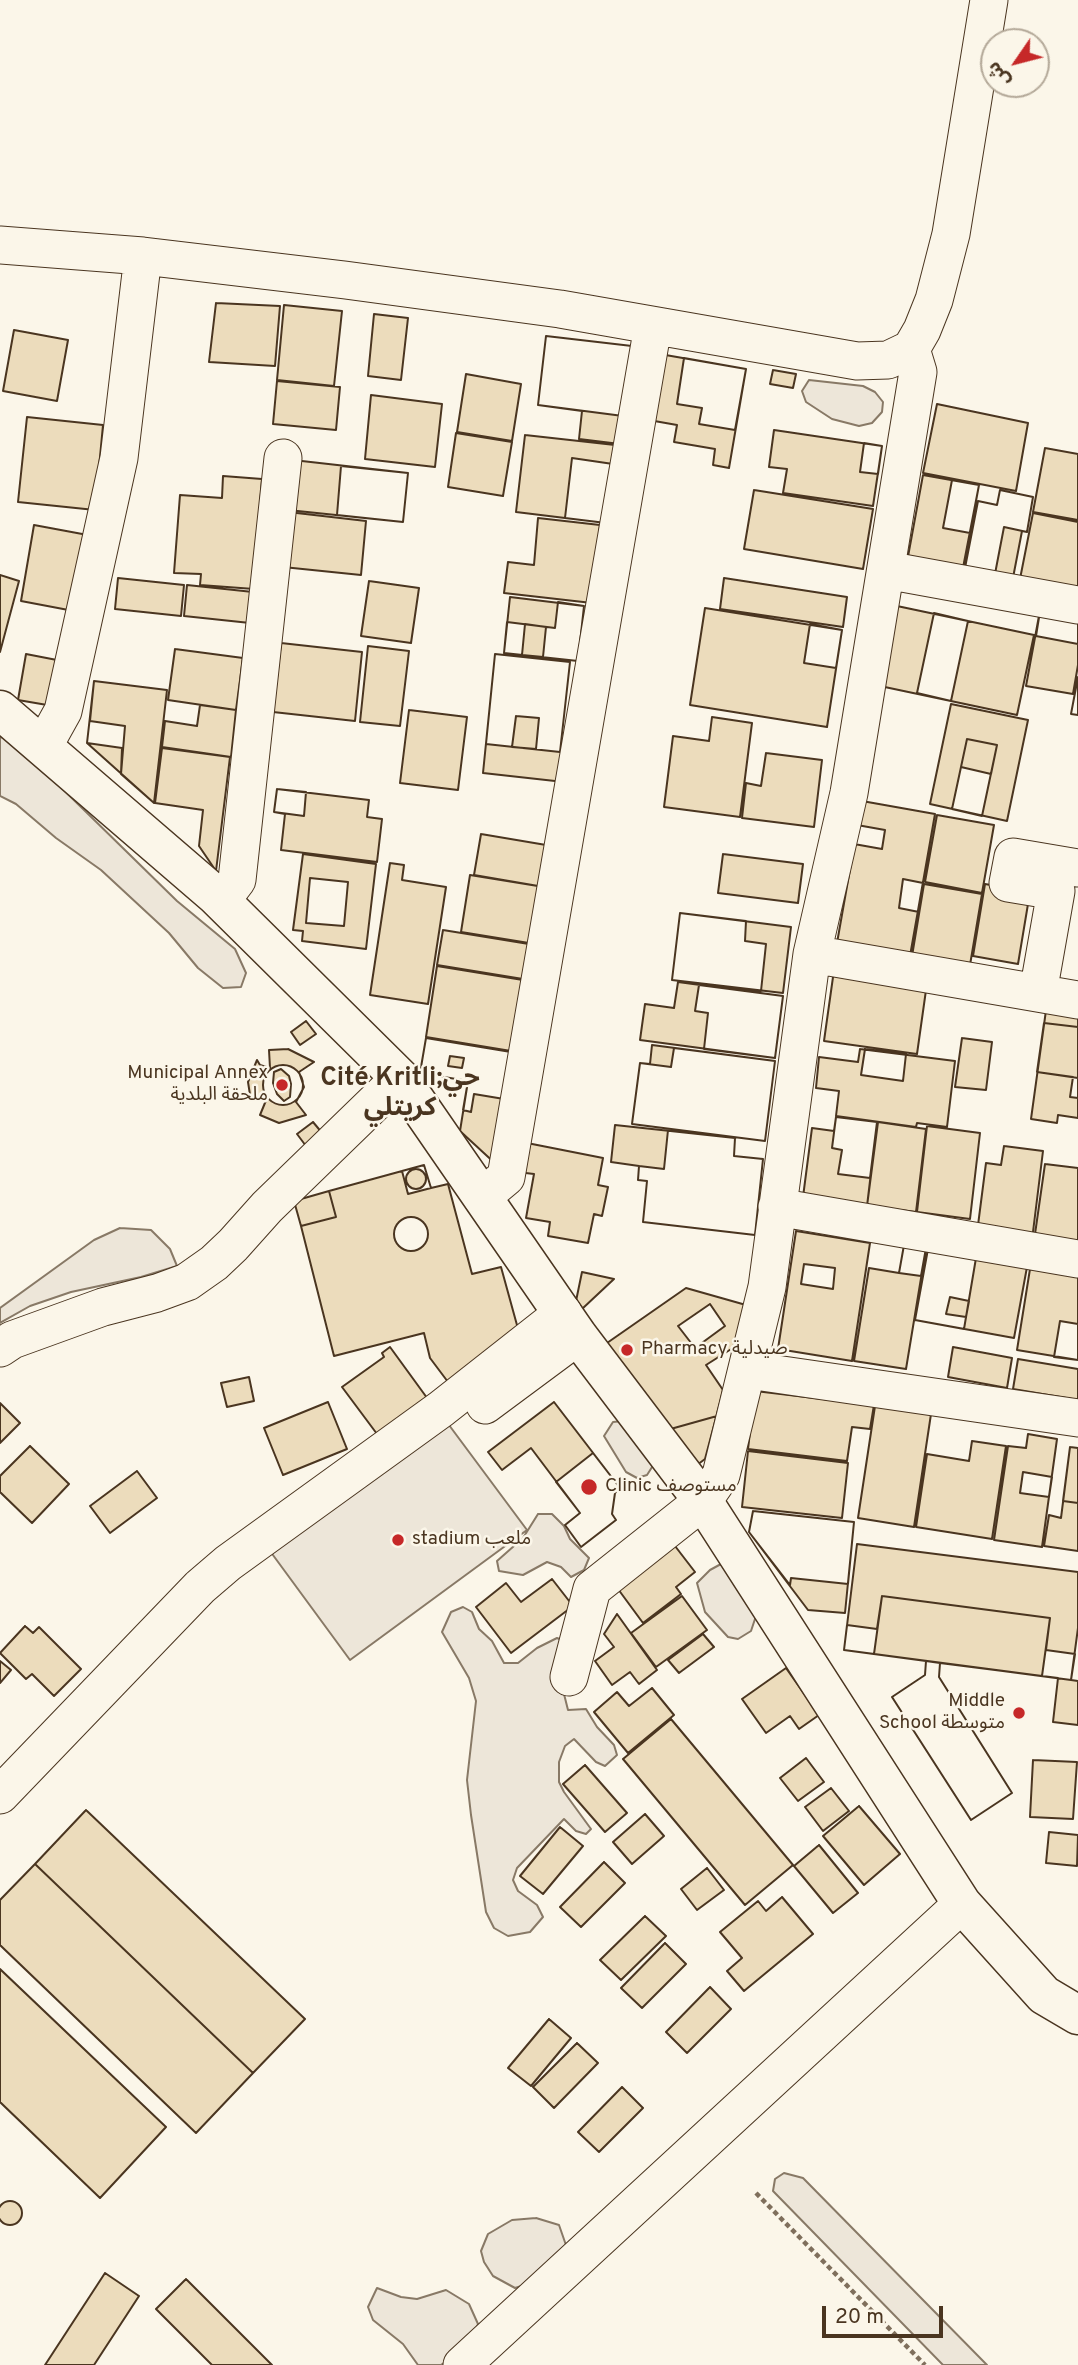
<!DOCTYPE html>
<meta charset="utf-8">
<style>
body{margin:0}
#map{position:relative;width:1078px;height:2365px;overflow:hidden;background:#fbf6e9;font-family:Overpass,"Noto Sans Arabic",sans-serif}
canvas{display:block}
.north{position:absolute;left:980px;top:28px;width:70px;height:70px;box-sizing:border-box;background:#fbf6e9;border:2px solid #b4a999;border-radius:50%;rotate:235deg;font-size:19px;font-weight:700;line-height:28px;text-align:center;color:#4a3520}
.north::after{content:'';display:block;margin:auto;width:24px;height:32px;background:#c62828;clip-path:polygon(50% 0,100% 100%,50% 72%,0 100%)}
.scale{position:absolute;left:822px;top:2306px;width:121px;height:32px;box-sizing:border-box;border:4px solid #4a3520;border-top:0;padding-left:9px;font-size:21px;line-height:24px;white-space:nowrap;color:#4a3520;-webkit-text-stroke:5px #fbf6e9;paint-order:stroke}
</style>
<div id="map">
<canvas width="1078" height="2365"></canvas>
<div class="north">ش</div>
<div class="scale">20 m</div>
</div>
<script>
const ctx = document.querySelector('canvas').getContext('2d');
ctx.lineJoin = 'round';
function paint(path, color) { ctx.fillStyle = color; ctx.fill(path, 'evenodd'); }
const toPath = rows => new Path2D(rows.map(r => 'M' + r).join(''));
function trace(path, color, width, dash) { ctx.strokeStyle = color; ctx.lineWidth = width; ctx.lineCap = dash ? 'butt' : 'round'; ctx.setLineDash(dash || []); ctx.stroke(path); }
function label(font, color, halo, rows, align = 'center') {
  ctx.font = font + ' Overpass,"Noto Sans Arabic",sans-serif'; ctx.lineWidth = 5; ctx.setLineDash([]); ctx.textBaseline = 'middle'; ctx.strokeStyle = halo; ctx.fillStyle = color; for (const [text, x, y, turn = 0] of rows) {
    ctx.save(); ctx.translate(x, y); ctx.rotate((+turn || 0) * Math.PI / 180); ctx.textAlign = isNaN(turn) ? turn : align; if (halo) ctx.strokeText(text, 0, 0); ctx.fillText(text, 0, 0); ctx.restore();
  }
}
const green = toPath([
 [809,380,863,386,875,392,883,402,882,412,872,423,859,426,832,419,806,402,802,391,809,380],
 [0,737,9,739,35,762,177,901,235,949,246,973,241,987,223,988,198,968,169,933,101,870,56,838,16,804,0,796,0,737],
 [120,1228,151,1230,170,1249,177,1266,141,1277,71,1292,30,1306,0,1323,0,1308,94,1240,120,1228],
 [446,1421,527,1530,350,1660,270,1551,446,1421],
 [623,1421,654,1464,647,1475,637,1478,626,1472,604,1436,613,1422,623,1421],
 [538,1514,552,1514,564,1526,570,1539,589,1558,584,1570,571,1577,561,1567,547,1562,523,1575,499,1571,497,1561,523,1538,538,1514],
 [721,1564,756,1616,751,1631,738,1639,728,1637,705,1612,697,1583,710,1570,721,1564],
 [463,1607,472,1612,479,1629,492,1641,504,1663,518,1663,537,1648,557,1638,569,1643,561,1682,568,1710,586,1709,597,1727,614,1745,617,1755,605,1766,596,1762,574,1739,565,1746,559,1762,559,1782,564,1792,591,1829,586,1834,576,1831,564,1819,517,1868,513,1880,518,1891,537,1905,543,1917,530,1932,508,1936,494,1928,486,1912,471,1815,467,1780,476,1701,469,1678,442,1632,451,1612,463,1607],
 [784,2173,803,2178,987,2365,943,2365,773,2191,775,2179,784,2173],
 [536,2218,559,2225,567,2248,534,2282,515,2288,493,2276,484,2262,481,2251,488,2234,512,2220,536,2218],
 [377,2288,401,2297,417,2299,446,2290,469,2304,478,2324,472,2342,441,2365,418,2365,403,2344,373,2320,368,2307,377,2288]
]);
paint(green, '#ede6d9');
trace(green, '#887966', 2);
const building = toPath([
 [216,303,280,306,275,366,209,362,216,303],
 [284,305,342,311,334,386,277,380,284,305],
 [374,314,408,318,401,380,368,376,374,314],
 [14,330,68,340,57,401,3,391,14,330],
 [546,336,632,346,623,416,538,405,546,336],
 [546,336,632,346,620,444,579,439,582,411,538,405,546,336],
 [654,353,746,369,729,468,713,465,715,449,674,442,677,425,643,419,654,353],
 [684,358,746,369,735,430,699,424,702,408,677,404,684,358],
 [773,370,796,374,793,388,770,384,773,370],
 [466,374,521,384,512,441,457,432,466,374],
 [277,381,340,387,336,430,273,424,277,381],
 [371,395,442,404,435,467,365,459,371,395],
 [937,404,1028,423,1016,491,923,473,937,404],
 [27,417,103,425,95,510,18,502,27,417],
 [774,430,882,446,873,506,783,493,787,469,769,467,774,430],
 [456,433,512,442,503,496,448,487,456,433],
 [525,435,615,445,606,523,516,512,525,435],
 [864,443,882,446,878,474,860,472,864,443],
 [1045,448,1078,454,1078,520,1033,512,1045,448],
 [572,458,613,464,606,523,565,518,572,458],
 [293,460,408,473,403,522,288,510,293,460],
 [341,466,408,473,403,522,337,515,341,466],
 [923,475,979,485,962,573,907,562,923,475],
 [223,476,262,479,254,589,200,585,201,574,174,573,180,495,222,498,223,476],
 [952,480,979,485,970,533,943,528,952,480],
 [754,490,873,509,863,569,744,549,754,490],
 [1000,490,1033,497,1027,532,1004,527,994,579,964,573,978,501,997,505,1000,490],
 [1000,490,1033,497,1027,532,1022,531,1012,583,964,573,978,501,997,505,1000,490],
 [288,512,366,521,361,575,283,567,288,512],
 [1033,513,1078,522,1078,596,1019,584,1033,513],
 [538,518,600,525,592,603,504,593,508,562,534,565,538,518],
 [34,525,93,536,79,612,21,601,34,525],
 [0,575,19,581,0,652,0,575],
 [118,578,184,585,181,616,115,609,118,578],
 [724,578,847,597,843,627,720,609,724,578],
 [369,581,419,588,411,643,361,636,369,581],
 [187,585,253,592,250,623,184,616,187,585],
 [510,597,584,606,578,661,504,653,510,597],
 [558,602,584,606,578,661,504,653,507,622,555,628,558,602],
 [1041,605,1078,612,1078,644,1036,636,1041,605],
 [1041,605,1078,612,1078,665,1073,694,1026,686,1041,605],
 [897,606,1034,635,1017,715,880,686,897,606],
 [705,608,842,630,827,727,690,705,705,608],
 [934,613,968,621,951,701,917,693,934,613],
 [525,624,546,627,543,657,522,655,525,624],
 [810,624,842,630,836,668,804,663,810,624],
 [281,643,362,652,355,721,273,712,281,643],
 [368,646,409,651,400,726,360,722,368,646],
 [175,649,243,658,236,710,168,700,175,649],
 [26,654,62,661,53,706,18,700,26,654],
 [495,654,570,662,560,752,486,744,495,654],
 [495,654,570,662,560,752,567,753,564,782,483,773,495,654],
 [1078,677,1078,715,1071,714,1078,677],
 [1078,677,1078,715,1071,714,1078,677],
 [94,681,167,690,154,803,121,774,125,726,90,721,94,681],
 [94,681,167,690,154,803,121,774,122,748,87,743,94,681],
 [94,681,167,690,154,803,87,743,94,681],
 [951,704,1028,720,1007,821,930,804,951,704],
 [200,705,236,710,231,757,162,747,165,721,197,726,200,705],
 [409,710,467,717,458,790,400,783,409,710],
 [516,716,539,718,536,749,512,747,516,716],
 [712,717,752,723,740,817,664,807,673,736,709,741,712,717],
 [967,739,997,745,991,774,961,767,967,739],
 [967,739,997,745,982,816,952,809,967,739],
 [162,748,230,757,216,871,199,846,203,810,155,803,162,748],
 [766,753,822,760,814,827,742,818,746,783,761,786,766,753],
 [277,789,306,792,304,816,274,812,277,789],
 [277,789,369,800,367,817,382,819,377,862,281,850,285,814,274,812,277,789],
 [862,801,935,814,910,956,837,943,862,801],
 [937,815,994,825,982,893,925,882,937,815],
 [857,825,885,830,882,849,854,844,857,825],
 [481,834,552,846,544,887,474,875,481,834],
 [303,854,376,864,366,949,302,941,303,931,293,930,303,854],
 [723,854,803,864,798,903,718,893,723,854],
 [390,863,404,865,402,880,446,887,428,1004,370,995,390,863],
 [470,875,544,887,535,944,461,932,470,875],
 [310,878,348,882,344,926,306,923,310,878],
 [903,879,923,883,919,912,899,908,903,879],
 [924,884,982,894,970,965,912,956,924,884],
 [985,884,1030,892,1018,964,973,956,985,884],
 [680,913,746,921,745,941,766,944,761,991,672,980,680,913],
 [680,913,791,927,783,993,672,980,680,913],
 [443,930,535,945,529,980,437,965,443,930],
 [437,966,529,981,517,1052,426,1037,437,966],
 [834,970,927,983,917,1054,824,1041,834,970],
 [678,982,783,996,775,1058,640,1040,645,1004,674,1008,678,982],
 [699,985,783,996,775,1058,704,1049,708,1013,695,1011,699,985],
 [1047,1003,1078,1008,1078,1118,1058,1115,1057,1123,1031,1119,1047,1003],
 [306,1021,316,1034,300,1045,291,1032,306,1021],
 [1044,1023,1078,1027,1078,1078,1037,1072,1044,1023],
 [1044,1023,1078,1027,1078,1098,1070,1097,1073,1077,1037,1072,1044,1023],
 [426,1038,517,1053,510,1100,474,1094,471,1112,463,1110,468,1081,420,1073,426,1038],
 [426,1038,517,1053,499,1167,460,1131,468,1081,420,1073,426,1038],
 [962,1038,992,1042,986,1090,955,1087,962,1038],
 [652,1045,775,1061,765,1141,632,1124,640,1063,650,1064,652,1045],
 [674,1048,775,1061,765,1141,632,1124,640,1063,671,1067,674,1048],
 [288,1049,314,1062,299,1072,304,1087,296,1102,306,1115,279,1123,260,1115,267,1098,255,1098,251,1101,248,1082,257,1060,260,1065,270,1068,269,1050,288,1049],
 [860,1049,955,1061,947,1127,917,1123,916,1127,836,1116,839,1091,816,1088,819,1057,858,1062,860,1049],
 [865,1049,906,1054,903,1081,861,1075,865,1049],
 [450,1056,464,1058,462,1068,448,1066,450,1056],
 '263 1085a20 20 0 1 1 40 0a20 20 0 1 1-40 0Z',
 [281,1069,289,1076,291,1084,290,1097,284,1101,277,1094,273,1083,274,1072,281,1069],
 [836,1117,877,1122,870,1178,838,1174,842,1150,832,1148,836,1117],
 [836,1117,877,1122,867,1206,803,1197,812,1128,834,1131,836,1117],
 [313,1122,323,1134,306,1146,297,1134,313,1122],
 [878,1122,926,1129,916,1212,867,1206,878,1122],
 [615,1125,735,1138,734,1156,763,1159,755,1235,643,1222,647,1181,638,1180,639,1166,611,1162,615,1125],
 [927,1126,980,1133,970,1219,917,1212,927,1126],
 [668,1130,735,1138,734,1156,763,1159,755,1235,643,1222,647,1181,638,1180,639,1166,664,1169,668,1130],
 [522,1142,603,1158,598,1185,608,1187,602,1216,594,1214,588,1243,548,1236,550,1222,526,1218,534,1174,517,1172,522,1142],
 [1004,1146,1043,1151,1032,1240,977,1233,986,1163,1001,1165,1004,1146],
 [1045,1164,1078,1168,1078,1248,1034,1241,1045,1164],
 [424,1165,431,1188,408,1194,402,1171,424,1165],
 [424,1165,431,1188,448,1184,472,1274,501,1267,520,1336,451,1386,430,1358,424,1333,334,1356,301,1226,336,1217,329,1191,424,1165],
 '406 1179a10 10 0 1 1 20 0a10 10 0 1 1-20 0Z',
 [329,1191,336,1217,301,1226,294,1201,329,1191],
 '394 1234a17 17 0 1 1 34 0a17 17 0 1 1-34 0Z',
 [796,1231,870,1243,852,1361,778,1349,796,1231],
 [904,1245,926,1248,921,1276,899,1273,904,1245],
 [904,1245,926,1248,906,1369,854,1361,869,1268,899,1273,904,1245],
 [928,1249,976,1258,964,1329,915,1320,928,1249],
 [928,1249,1027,1267,1014,1338,915,1320,928,1249],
 [804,1264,835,1268,833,1289,801,1284,804,1264],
 [1030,1269,1078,1276,1078,1360,1017,1350,1030,1269],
 [582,1272,614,1279,582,1309,576,1301,582,1272],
 [686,1288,746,1305,736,1346,706,1365,723,1390,717,1416,667,1430,607,1343,686,1288],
 [686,1288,746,1305,717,1416,667,1430,607,1343,686,1288],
 [686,1288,746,1305,705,1459,693,1468,607,1343,686,1288],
 [950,1297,969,1301,966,1317,946,1314,950,1297],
 [710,1304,725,1326,695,1348,678,1326,710,1304],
 [1060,1321,1078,1324,1078,1360,1054,1357,1060,1321],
 [390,1347,430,1402,380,1438,342,1387,384,1357,382,1353,390,1347],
 [953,1347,1012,1358,1007,1388,948,1377,953,1347],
 [1018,1359,1078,1369,1078,1400,1013,1389,1018,1359],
 [249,1377,254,1401,227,1407,221,1383,249,1377],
 [755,1391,874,1405,870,1429,852,1427,847,1461,748,1449,755,1391],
 [328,1402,347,1449,283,1475,264,1428,328,1402],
 [554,1402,620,1488,615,1493,612,1514,616,1520,581,1547,565,1525,580,1513,531,1448,502,1470,488,1452,554,1402],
 [0,1403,20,1423,0,1443,0,1403],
 [875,1406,931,1414,914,1527,858,1518,875,1406],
 [1028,1434,1057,1439,1042,1547,994,1540,1008,1446,1026,1448,1028,1434],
 [972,1441,1006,1446,992,1539,916,1527,927,1454,969,1461,972,1441],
 [30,1446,69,1484,32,1523,0,1492,0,1476,30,1446],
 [1070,1447,1078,1448,1078,1503,1063,1501,1070,1447],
 [1070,1447,1078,1448,1078,1503,1063,1501,1070,1447],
 [1070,1447,1078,1448,1078,1551,1044,1546,1049,1515,1061,1518,1070,1447],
 [748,1451,848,1463,842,1518,742,1507,748,1451],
 [593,1453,620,1488,615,1493,612,1514,616,1520,581,1547,565,1525,580,1513,556,1482,593,1453],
 [137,1471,157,1498,110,1533,90,1506,137,1471],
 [1023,1472,1052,1477,1049,1497,1020,1493,1023,1472],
 [753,1511,854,1522,848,1584,791,1578,790,1585,749,1532,753,1511],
 [753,1511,854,1522,845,1613,808,1610,749,1532,753,1511],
 [857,1544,1078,1572,1078,1628,1071,1680,1078,1681,1078,1725,1053,1722,1058,1678,940,1663,939,1677,1012,1793,971,1820,892,1697,925,1675,926,1661,844,1650,857,1544],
 [675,1546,695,1572,676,1587,681,1594,643,1623,618,1589,675,1546],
 [552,1579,573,1606,511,1653,476,1607,506,1583,521,1602,552,1579],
 [682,1596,707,1630,656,1667,631,1633,682,1596],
 [882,1596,1050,1618,1042,1676,874,1654,882,1596],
 [882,1596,1050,1618,1046,1650,1075,1654,1071,1680,844,1650,847,1625,877,1629,882,1596],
 [617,1614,657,1670,639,1684,630,1672,612,1685,595,1661,614,1647,604,1634,617,1614],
 [25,1626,33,1633,39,1627,81,1669,54,1696,32,1674,26,1679,0,1653,25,1626],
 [703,1634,714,1647,679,1673,668,1660,703,1634],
 [0,1661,11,1670,0,1683,0,1661],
 [926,1661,940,1663,939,1677,1012,1793,971,1820,892,1697,925,1675,926,1661],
 [786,1668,819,1715,799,1729,790,1716,766,1733,742,1699,786,1668],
 [652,1688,674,1715,628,1753,594,1712,617,1692,629,1706,652,1688],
 [671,1719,793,1865,745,1905,623,1759,671,1719],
 [806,1758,824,1782,798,1801,780,1778,806,1758],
 [1033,1760,1077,1762,1073,1819,1030,1817,1033,1760],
 [585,1765,627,1813,605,1832,563,1784,585,1765],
 [831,1788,849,1811,823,1831,805,1807,831,1788],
 [859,1806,900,1854,864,1885,823,1836,859,1806],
 [86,1810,305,2019,253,2073,35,1864,86,1810],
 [645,1814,664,1836,632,1864,613,1842,645,1814],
 [560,1827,583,1846,543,1894,520,1876,560,1827],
 [1049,1832,1078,1835,1077,1866,1046,1863,1049,1832],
 [819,1845,858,1893,833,1913,794,1866,819,1845],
 [604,1862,625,1883,581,1927,560,1907,604,1862],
 [35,1864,253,2073,196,2133,0,1945,0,1900,35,1864],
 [707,1868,724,1890,697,1910,681,1889,707,1868],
 [782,1897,813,1934,744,1991,727,1971,742,1958,720,1932,758,1901,766,1911,782,1897],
 [645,1916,666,1936,621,1980,600,1960,645,1916],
 [665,1943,686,1964,642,2008,621,1988,665,1943],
 [0,1969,166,2127,100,2198,0,2102,0,1969],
 [710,1987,731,2009,687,2053,666,2032,710,1987],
 [549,2019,571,2038,531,2086,508,2068,549,2019],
 [577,2043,598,2063,554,2108,533,2087,577,2043],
 [622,2087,643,2108,599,2152,578,2132,622,2087],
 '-2 2213a12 12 0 1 1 24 0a12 12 0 1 1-24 0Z',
 [105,2273,139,2296,94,2365,45,2365,105,2273],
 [186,2279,272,2365,212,2365,156,2309,186,2279]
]);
paint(building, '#ecdcbc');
trace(building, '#4a3520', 2);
const street = toPath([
 [0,245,143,256,345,280,560,309,857,361,888,360,911,349,922,330,934,300,951,234,989,0],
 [886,570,1078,605],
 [43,747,63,711,119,458,143,256],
 [221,901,237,880,283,458],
 [812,954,1078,1000],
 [1038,993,1056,891,1008,883,1013,857,1078,868],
 [482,1197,506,1177,653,326],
 [777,1207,1078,1259],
 [0,1348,12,1340,103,1307,157,1293,187,1282,214,1263,233,1245,267,1207,400,1078],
 [748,1370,1078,1418],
 [485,1405,578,1336],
 [569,1677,592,1589,703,1501,721,1475,767,1287,812,954,849,793,918,372,911,349],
 [0,1795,200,1587,228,1563,441,1409,563,1313],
 [462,2365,962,1904]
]);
const secondary = toPath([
 [0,710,215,895,400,1078,578,1336,703,1501,962,1904,1044,1995,1078,2015]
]);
trace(street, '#4a3520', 39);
trace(secondary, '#4a3520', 41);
trace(toPath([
 [756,2193,925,2365]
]), '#7f6f5c', 4.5, [5, 3.5]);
trace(street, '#fbf6e9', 37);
trace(secondary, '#fbf6e9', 38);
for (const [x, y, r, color] of [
 [282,1085,7,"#c62828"],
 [627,1350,7,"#c62828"],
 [589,1487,9,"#c62828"],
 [398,1540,7,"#c62828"],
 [1019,1713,7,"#c62828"]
]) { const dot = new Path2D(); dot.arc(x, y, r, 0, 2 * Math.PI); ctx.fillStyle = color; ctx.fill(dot); trace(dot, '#fbf6e9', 2.5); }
label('19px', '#4a3520', '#fbf6e9', [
 ["Municipal Annex",268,1074,"right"],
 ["ملحقة البلدية",268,1096,"right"],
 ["Pharmacy صيدلية",641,1350],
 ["Clinic مستوصف",605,1487],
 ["stadium ملعب",412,1540],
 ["Middle",1005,1702,"right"],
 ["School متوسطة",1005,1724,"right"]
], 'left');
label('bold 26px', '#4a3520', '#fbf6e9', [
 ["Cité Kritli;حي",400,1080],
 ["كريتلي",400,1110]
]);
</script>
